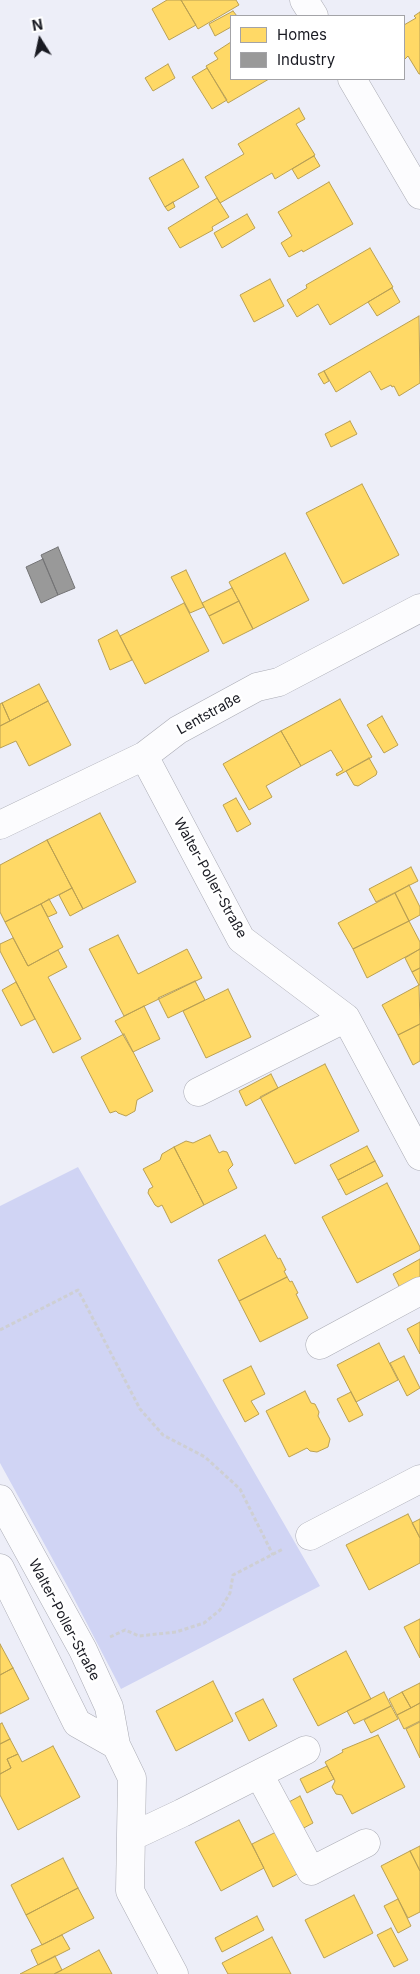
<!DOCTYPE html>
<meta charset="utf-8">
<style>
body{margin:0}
#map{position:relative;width:420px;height:1974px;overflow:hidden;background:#edeef8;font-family:Inter,sans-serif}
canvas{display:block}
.legend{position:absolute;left:230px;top:15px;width:175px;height:65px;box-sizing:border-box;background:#fff;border:1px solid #a3a3a7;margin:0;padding:6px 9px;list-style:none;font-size:15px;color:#191a22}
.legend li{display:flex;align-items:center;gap:10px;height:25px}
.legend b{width:25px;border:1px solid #a3a3a7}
.north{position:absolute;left:15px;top:15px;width:50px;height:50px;-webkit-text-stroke:4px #fff;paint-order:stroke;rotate:350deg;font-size:14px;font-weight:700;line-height:20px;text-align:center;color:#191a22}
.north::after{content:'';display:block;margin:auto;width:18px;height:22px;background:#191a22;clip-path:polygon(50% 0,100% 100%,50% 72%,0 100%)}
</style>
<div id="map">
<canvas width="420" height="1974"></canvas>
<ul class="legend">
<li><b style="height:14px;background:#ffd966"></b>Homes</li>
<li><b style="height:14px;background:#999"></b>Industry</li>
</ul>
<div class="north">N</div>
</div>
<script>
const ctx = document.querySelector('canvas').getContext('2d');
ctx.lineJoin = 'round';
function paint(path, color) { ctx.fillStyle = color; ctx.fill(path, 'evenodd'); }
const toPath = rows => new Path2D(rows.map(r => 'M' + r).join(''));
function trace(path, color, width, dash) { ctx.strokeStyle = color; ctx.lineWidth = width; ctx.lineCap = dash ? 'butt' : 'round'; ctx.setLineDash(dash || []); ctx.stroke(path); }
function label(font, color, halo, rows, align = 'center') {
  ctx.font = font + ' Inter,sans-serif'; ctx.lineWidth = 5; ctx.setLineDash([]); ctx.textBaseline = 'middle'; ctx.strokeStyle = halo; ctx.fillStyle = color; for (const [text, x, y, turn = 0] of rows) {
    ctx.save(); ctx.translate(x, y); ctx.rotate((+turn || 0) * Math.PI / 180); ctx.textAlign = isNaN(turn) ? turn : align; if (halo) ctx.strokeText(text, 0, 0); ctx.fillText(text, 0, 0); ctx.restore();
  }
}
paint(toPath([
 [78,1167,320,1586,121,1689,69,1589,0,1463,0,1206]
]), '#d0d4f4');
const homes = toPath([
 [167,0,181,0,196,25,169,40,152,9,167,0],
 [181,0,236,0,239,5,198,29,181,0],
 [233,11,237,16,231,16,231,27,215,36,209,24,233,11],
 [420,12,420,74,419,74,408,56,405,59,404,56,404,25,416,18,414,16,420,12],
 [231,42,231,79,269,79,228,103,206,66,218,59,214,53,231,42],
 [168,64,175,78,153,91,145,78,168,64],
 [207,68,227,100,212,109,192,77,207,68],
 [299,108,305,119,296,124,315,155,275,179,272,173,220,203,205,177,244,154,238,144,299,108],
 [314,156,320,166,298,179,292,169,314,156],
 [183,159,199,187,165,207,149,178,183,159],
 [329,182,353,224,303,252,302,250,289,257,281,243,292,236,278,212,329,182],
 [217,198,229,217,212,227,213,230,180,248,168,228,217,198],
 [173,202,175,207,168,211,165,207,173,202],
 [247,214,255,228,222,248,214,233,247,214],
 [370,248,393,287,330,325,318,304,297,317,287,300,307,288,306,285,370,248],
 [270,279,284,306,254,322,240,295,270,279],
 [392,288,400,302,377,316,368,302,392,288],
 [419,316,420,383,399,396,394,386,392,387,391,385,381,390,370,371,336,392,324,371,419,316],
 [324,371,329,381,324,384,318,374,324,371],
 [350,421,357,434,331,447,325,434,350,421],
 [362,484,399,555,343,584,306,513,362,484],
 [285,553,309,600,253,629,229,582,285,553],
 [186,570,204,607,190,613,171,577,186,570],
 [232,588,239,601,209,616,202,603,232,588],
 [239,601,253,629,223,644,209,616,239,601],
 [184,603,209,651,145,684,120,636,184,603],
 [117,630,132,660,110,670,98,640,117,630],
 [39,684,48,701,10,721,2,703,39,684],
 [340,699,372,757,337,776,336,774,343,770,331,750,301,766,281,731,340,699],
 [48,701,71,745,29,766,16,741,0,748,0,726,48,701],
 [2,703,10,721,0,726,0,704,2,703],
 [382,716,398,745,384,753,367,725,382,716],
 [281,731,301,766,266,786,272,797,249,810,223,764,281,731],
 [369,758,377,772,376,775,358,786,354,785,346,771,369,758],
 [236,798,251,824,237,832,223,805,236,798],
 [100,813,136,882,83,909,47,840,100,813],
 [47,840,72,888,5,922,0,912,0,865,47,840],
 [411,867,418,881,376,902,369,889,411,867],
 [409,885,420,907,420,915,409,921,395,893,409,885],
 [72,888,83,909,70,916,59,895,72,888],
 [395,893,409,921,353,949,338,923,395,893],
 [49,899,57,913,48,917,41,904,49,899],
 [41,904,63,947,28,966,5,922,41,904],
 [409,921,420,942,420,949,367,978,353,949,409,921],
 [118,935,138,974,187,949,202,978,124,1016,89,949,118,935],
 [13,938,28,966,58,950,67,967,48,977,81,1039,53,1053,0,951,0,944,13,938],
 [420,949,420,968,412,972,405,958,420,949],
 [420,968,420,985,419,985,412,972,420,968],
 [195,981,205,1000,168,1018,158,998,195,981],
 [16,982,35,1019,21,1026,2,990,16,982],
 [419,985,420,1024,398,1035,382,1005,419,985],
 [228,989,251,1037,206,1058,183,1011,228,989],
 [144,1006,160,1039,133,1052,115,1021,144,1006],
 [420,1024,420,1061,413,1065,398,1035,420,1024],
 [124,1034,153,1091,137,1100,135,1111,126,1116,118,1113,116,1111,110,1113,81,1057,124,1034],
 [325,1064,359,1131,295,1164,260,1097,325,1064],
 [271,1074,278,1088,246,1106,239,1091,271,1074],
 [210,1135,219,1153,223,1151,227,1152,233,1165,228,1170,237,1188,204,1205,174,1147,186,1141,193,1143,210,1135],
 [367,1146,375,1161,338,1180,330,1165,367,1146],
 [174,1147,204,1205,171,1223,162,1205,158,1207,155,1205,148,1193,149,1189,153,1187,143,1169,160,1160,162,1154,174,1147],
 [375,1161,383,1176,346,1195,338,1180,375,1161],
 [387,1183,420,1247,420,1250,357,1283,322,1217,387,1183],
 [265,1235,278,1259,280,1258,286,1270,284,1271,287,1277,239,1301,218,1260,265,1235],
 [420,1259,420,1278,400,1288,393,1274,420,1259],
 [287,1277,290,1282,292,1281,298,1293,296,1294,308,1318,260,1342,239,1301,287,1277],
 [420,1322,420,1354,407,1329,420,1322],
 [379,1343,398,1380,356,1402,337,1365,379,1343],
 [404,1356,420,1388,407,1396,390,1363,404,1356],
 [251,1366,265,1394,251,1401,259,1414,245,1422,223,1380,251,1366],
 [305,1391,311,1403,315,1404,319,1412,318,1416,330,1439,328,1447,317,1452,310,1451,307,1448,289,1457,266,1411,305,1391],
 [351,1392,363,1415,349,1422,337,1399,351,1392],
 [408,1514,420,1538,420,1563,369,1590,346,1545,408,1514],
 [420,1519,420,1538,412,1523,420,1519],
 [420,1619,420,1658,404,1627,420,1619],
 [0,1644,13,1668,0,1675,0,1644],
 [346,1651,371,1699,318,1726,293,1679,346,1651],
 [13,1668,29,1699,0,1714,0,1675,13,1668],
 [213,1681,233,1721,176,1751,156,1711,213,1681],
 [420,1683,420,1703,411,1708,402,1692,420,1683],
 [384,1692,391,1706,354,1724,347,1711,384,1692],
 [402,1692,411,1708,397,1715,389,1699,402,1692],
 [263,1699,277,1726,249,1741,235,1713,263,1699],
 [420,1703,420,1721,404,1729,397,1715,420,1703],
 [391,1706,398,1719,371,1733,364,1720,391,1706],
 [420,1722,420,1758,406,1729,420,1722],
 [2,1723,10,1739,0,1744,0,1724,2,1723],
 [378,1735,405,1787,352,1814,342,1795,336,1794,332,1787,335,1781,325,1762,343,1752,342,1750,378,1735],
 [10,1739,18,1754,7,1759,11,1768,0,1774,0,1744,10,1739],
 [53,1746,80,1797,18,1830,0,1795,0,1774,11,1768,7,1759,18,1754,22,1762,53,1746],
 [327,1766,334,1779,307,1793,300,1779,327,1766],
 [300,1796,313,1823,300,1830,287,1803,300,1796],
 [239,1820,264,1868,221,1891,195,1842,239,1820],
 [278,1831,299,1873,273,1887,252,1844,278,1831],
 [420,1846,420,1871,410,1851,420,1846],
 [410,1851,420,1871,420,1912,408,1918,381,1866,410,1851],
 [63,1858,78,1888,26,1915,11,1885,63,1858],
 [78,1888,94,1918,42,1945,26,1915,78,1888],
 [354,1895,373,1933,324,1958,305,1920,354,1895],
 [398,1899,411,1926,398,1933,384,1906,398,1899],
 [257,1916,264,1930,222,1952,215,1938,257,1916],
 [391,1928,408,1960,394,1967,377,1935,391,1928],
 [62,1935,70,1949,38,1965,31,1950,62,1935],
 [272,1937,291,1974,228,1974,222,1963,272,1937],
 [99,1950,112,1974,54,1974,62,1970,99,1950],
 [55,1956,62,1970,54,1974,20,1974,55,1956]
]);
paint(homes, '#ffd966');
trace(homes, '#baa052', 1);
const industry = toPath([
 [58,547,75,588,58,595,41,555,58,547],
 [43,559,58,595,41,603,26,567,43,559]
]);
paint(industry, '#999');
trace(industry, '#737375', 1);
const minor = toPath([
 [304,0,314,16],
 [352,79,420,195],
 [144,756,241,939,346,1018,420,1156],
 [0,825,144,756,178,730,257,687,279,682,420,608],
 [198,1092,346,1018],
 [320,1345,420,1291],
 [0,1499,83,1650,109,1707,116,1745,132,1778,130,1891,174,1974],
 [310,1536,420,1479],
 [0,1568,77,1723,116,1745],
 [259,1774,311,1871,366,1843],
 [131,1837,182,1813,306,1750]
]);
trace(minor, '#aaabb4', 29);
trace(toPath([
 [0,1330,78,1290,140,1409,163,1435,205,1457,240,1489,273,1555],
 [110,1637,125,1630,139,1636,176,1632,204,1623,220,1610,230,1593,233,1575,283,1549]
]), '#cecfd3', 3, [4, 2.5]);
trace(minor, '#fcfcfe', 28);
label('14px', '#191a22', '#fff', [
 ["Lentstraße",209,714,-29],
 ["Walter-Poller-Straße",210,878,61],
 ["Walter-Poller-Straße",64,1620,62]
]);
</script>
